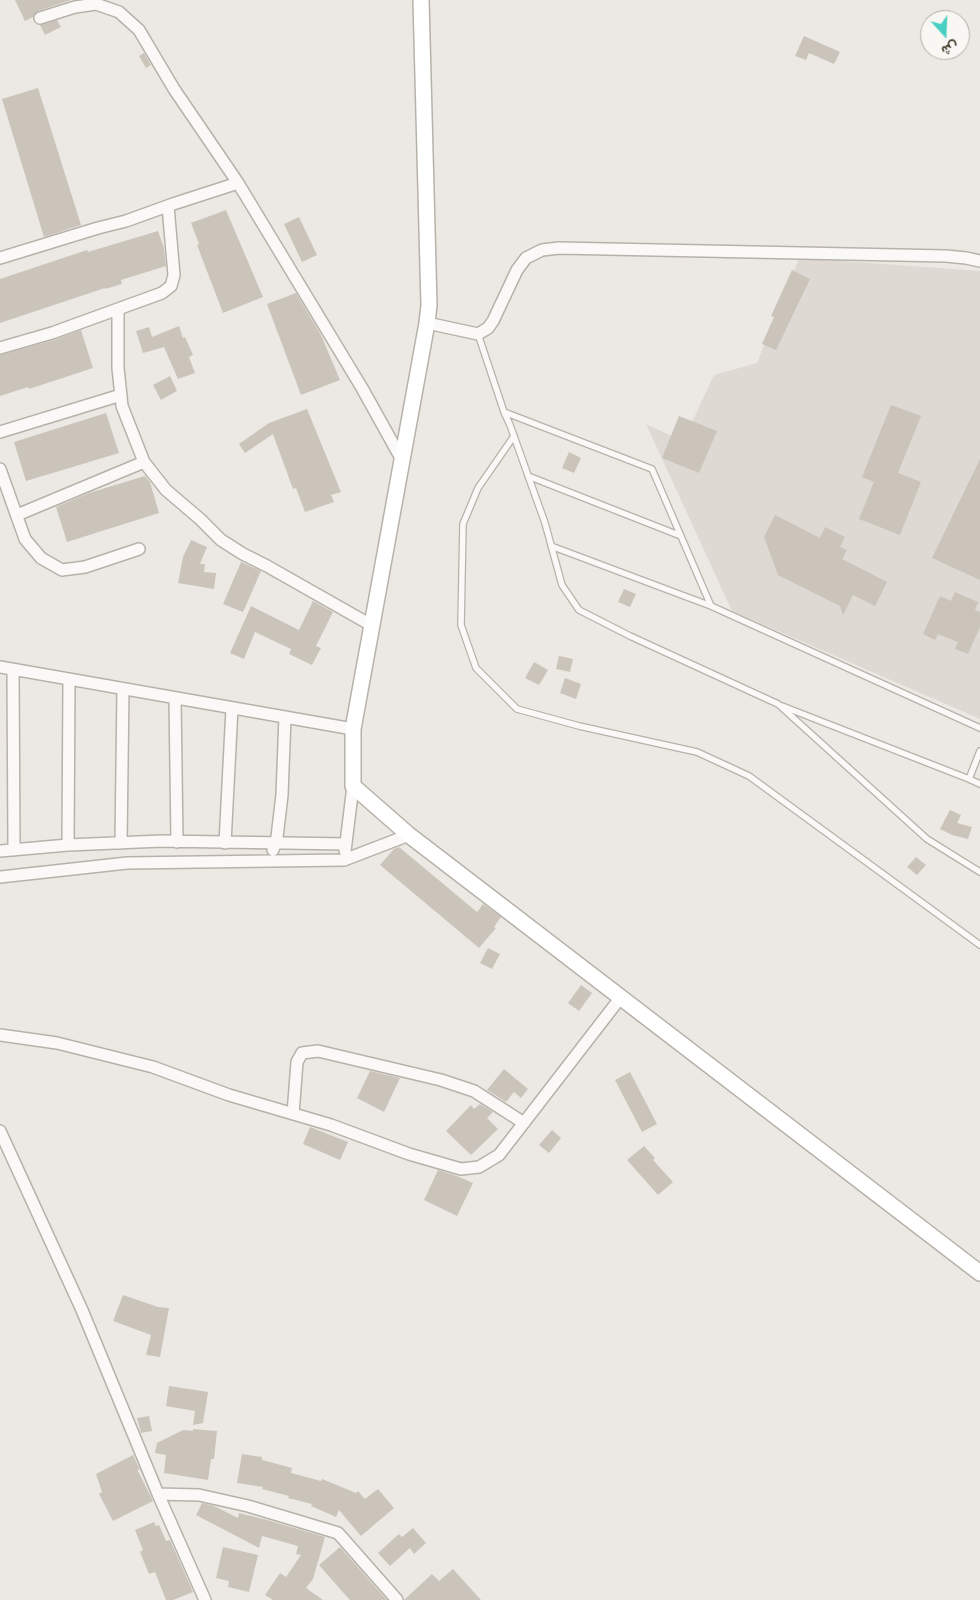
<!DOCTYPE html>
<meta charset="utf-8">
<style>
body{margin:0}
#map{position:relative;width:980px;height:1600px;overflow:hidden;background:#ece9e4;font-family:"Fira Sans Condensed",Vazirmatn,sans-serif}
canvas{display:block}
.north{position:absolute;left:920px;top:10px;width:50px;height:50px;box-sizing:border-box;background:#f9f7f4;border:1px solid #b1ada4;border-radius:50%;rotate:160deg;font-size:14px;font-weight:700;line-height:20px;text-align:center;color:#453d2b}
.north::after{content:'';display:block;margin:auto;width:18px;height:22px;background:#4acfc3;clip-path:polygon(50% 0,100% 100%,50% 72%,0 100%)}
</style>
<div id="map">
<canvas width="980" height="1600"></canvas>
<div class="north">ش</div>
</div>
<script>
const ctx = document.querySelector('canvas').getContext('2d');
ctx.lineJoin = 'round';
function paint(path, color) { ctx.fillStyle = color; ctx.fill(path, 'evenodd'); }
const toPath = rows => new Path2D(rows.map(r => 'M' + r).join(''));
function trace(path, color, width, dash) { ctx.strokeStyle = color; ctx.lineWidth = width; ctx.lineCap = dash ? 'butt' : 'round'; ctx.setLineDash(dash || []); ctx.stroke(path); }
paint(toPath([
 [799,258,980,271,980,719,732,611,646,424,683,441,714,375,757,363]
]), '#ded9d2');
paint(toPath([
 [15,0,71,0,38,11,33,17,25,21],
 [57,20,61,27,45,35,40,25],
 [804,36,840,52,834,64,809,53,806,60,795,56],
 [144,53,151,65,146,68,139,56],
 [38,88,81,225,44,237,2,99],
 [226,210,263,297,223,313,197,245,199,244,191,223],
 [299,217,317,255,302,262,284,224],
 [158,231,164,248,166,266,121,280,122,284,105,289,105,288,0,323,0,279,87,250,88,252],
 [792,270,810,279,776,350,762,344,774,317,771,316],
 [296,293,321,335,340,380,301,395,267,304],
 [179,326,183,338,185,337,193,355,189,357,195,373,178,379,164,347,143,353,136,331,149,327,152,337],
 [81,330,93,368,29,389,28,387,0,396,0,355,54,340],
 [170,376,177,391,161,400,153,385],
 [891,405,921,416,898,473,921,482,900,535,859,519,874,482,862,477],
 [307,409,341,492,331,495,334,502,305,512,296,488,293,489,273,434,245,453,239,444,269,423],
 [106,413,119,453,26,481,14,442],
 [679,416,717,431,699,473,662,458],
 [569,452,581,458,574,473,562,468],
 [980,459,980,580,932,558],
 [145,476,150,482,159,513,67,542,56,507,89,493],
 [775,515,820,538,825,527,845,537,840,547,847,550,842,559,887,582,875,606,853,595,843,615,840,606,778,575,764,537],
 [191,540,207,547,200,564,205,564,204,572,216,573,214,589,178,583,183,557],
 [241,562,261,571,243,612,223,604],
 [624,589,636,594,630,607,618,602],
 [955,592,978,602,975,610,980,612,980,627,968,654,955,649,958,642,938,634,935,640,923,634,940,596,951,601],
 [313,601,333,612,316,646,321,648,312,665,289,654,291,649,255,632,244,659,230,653,251,606,299,630],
 [559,656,573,659,570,672,556,669],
 [534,662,548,670,539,685,525,678],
 [565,678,581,684,576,699,560,693],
 [950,810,961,815,957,823,972,827,968,839,952,835,940,829],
 [399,847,477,912,483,904,501,917,494,927,496,928,479,948,380,865,394,849],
 [916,857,926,865,917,875,907,867],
 [488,948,500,954,492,969,480,963],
 [581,985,592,993,579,1011,568,1003],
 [504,1069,528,1089,521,1098,514,1092,506,1102,487,1090],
 [370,1071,400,1078,384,1112,357,1098],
 [630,1072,657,1124,642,1132,615,1080],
 [480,1104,493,1112,487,1118,498,1129,471,1155,446,1131,471,1105,474,1109],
 [310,1127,348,1142,340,1160,303,1144],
 [552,1130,561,1138,549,1153,539,1145],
 [644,1146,655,1158,653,1160,673,1182,658,1195,627,1160],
 [438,1170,457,1176,473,1183,457,1216,424,1200],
 [123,1295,158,1307,169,1308,160,1357,146,1355,151,1335,113,1321],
 [169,1386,208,1392,203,1423,193,1425,195,1411,166,1406],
 [149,1416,152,1431,141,1433,137,1418],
 [193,1429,217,1431,214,1459,211,1459,208,1480,164,1473,166,1455,155,1453,157,1443,183,1430,193,1431],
 [242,1454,262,1457,262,1460,292,1468,291,1473,321,1481,322,1479,356,1493,358,1491,365,1499,378,1489,394,1508,361,1536,339,1510,336,1517,311,1506,312,1504,288,1498,289,1496,262,1489,263,1487,237,1483],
 [133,1455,140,1470,137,1469,153,1501,113,1521,99,1494,102,1492,96,1474],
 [202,1503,214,1506,238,1518,239,1513,267,1520,325,1537,313,1579,306,1588,323,1600,273,1600,265,1595,280,1573,286,1577,301,1555,296,1554,298,1546,262,1536,259,1548,196,1515],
 [154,1522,156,1526,159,1525,166,1541,170,1540,193,1592,173,1600,166,1600,155,1572,149,1574,140,1552,143,1550,135,1530],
 [413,1528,426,1543,414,1554,410,1548,390,1566,378,1553,399,1534,402,1537],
 [223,1547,258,1555,249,1592,228,1587,229,1581,216,1578],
 [340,1547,387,1600,350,1600,340,1589,319,1565],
 [453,1569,481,1600,404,1600,432,1574,439,1581]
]), '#cac4bb');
const lane = toPath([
 [478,334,504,412,510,425,545,523,562,585,579,610,630,636,778,704,927,839,980,872],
 [504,412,652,469,711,606],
 [514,436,478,488,463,524,461,625,476,668,517,709,579,726,697,752,749,776,980,945],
 [528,476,681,536],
 [551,546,711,606,980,728],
 [782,706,969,779,980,751],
 [969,779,980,784]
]);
const street = toPath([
 [40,18,75,7,96,4,119,12,139,30,174,89,238,183,362,388,402,460],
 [0,258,98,228,126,221,173,204,238,183],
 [118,309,118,368,122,406,144,462,166,490,200,519,221,540,243,554,267,566,371,625],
 [427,323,478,334,488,328,493,321,517,270,526,258,542,250,559,248,946,256,966,258,980,261],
 [0,348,52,333,162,293,171,286,174,275,168,206],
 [0,432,121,395],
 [0,469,25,539,41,558,62,570,85,567,139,549],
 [17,515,144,462],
 [0,667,353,729],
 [13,670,14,850],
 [175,698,177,842],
 [121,843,123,689],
 [225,843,232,708],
 [68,845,69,679],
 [273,850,277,837,282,795,285,717],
 [0,851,68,845,162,841,346,844],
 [345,851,353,786],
 [0,877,127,863,344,860,409,835],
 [0,1035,57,1043,153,1067,229,1095,331,1125,409,1154,461,1169,479,1167,499,1155,621,997],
 [293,1114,297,1062,302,1053,318,1051,441,1080,474,1091,524,1123],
 [0,1131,82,1310,158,1494,205,1600],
 [158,1494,199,1495,248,1506,338,1533,397,1600]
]);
const secondary = toPath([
 [421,0,429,305,427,323,353,729,353,786,409,835,980,1273]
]);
trace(lane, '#b7b2a9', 8);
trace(street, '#b7b2a9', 14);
trace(secondary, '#b7b2a9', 18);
trace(lane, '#faf9f7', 5.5);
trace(street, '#faf9f7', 11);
trace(secondary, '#fff', 15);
</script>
